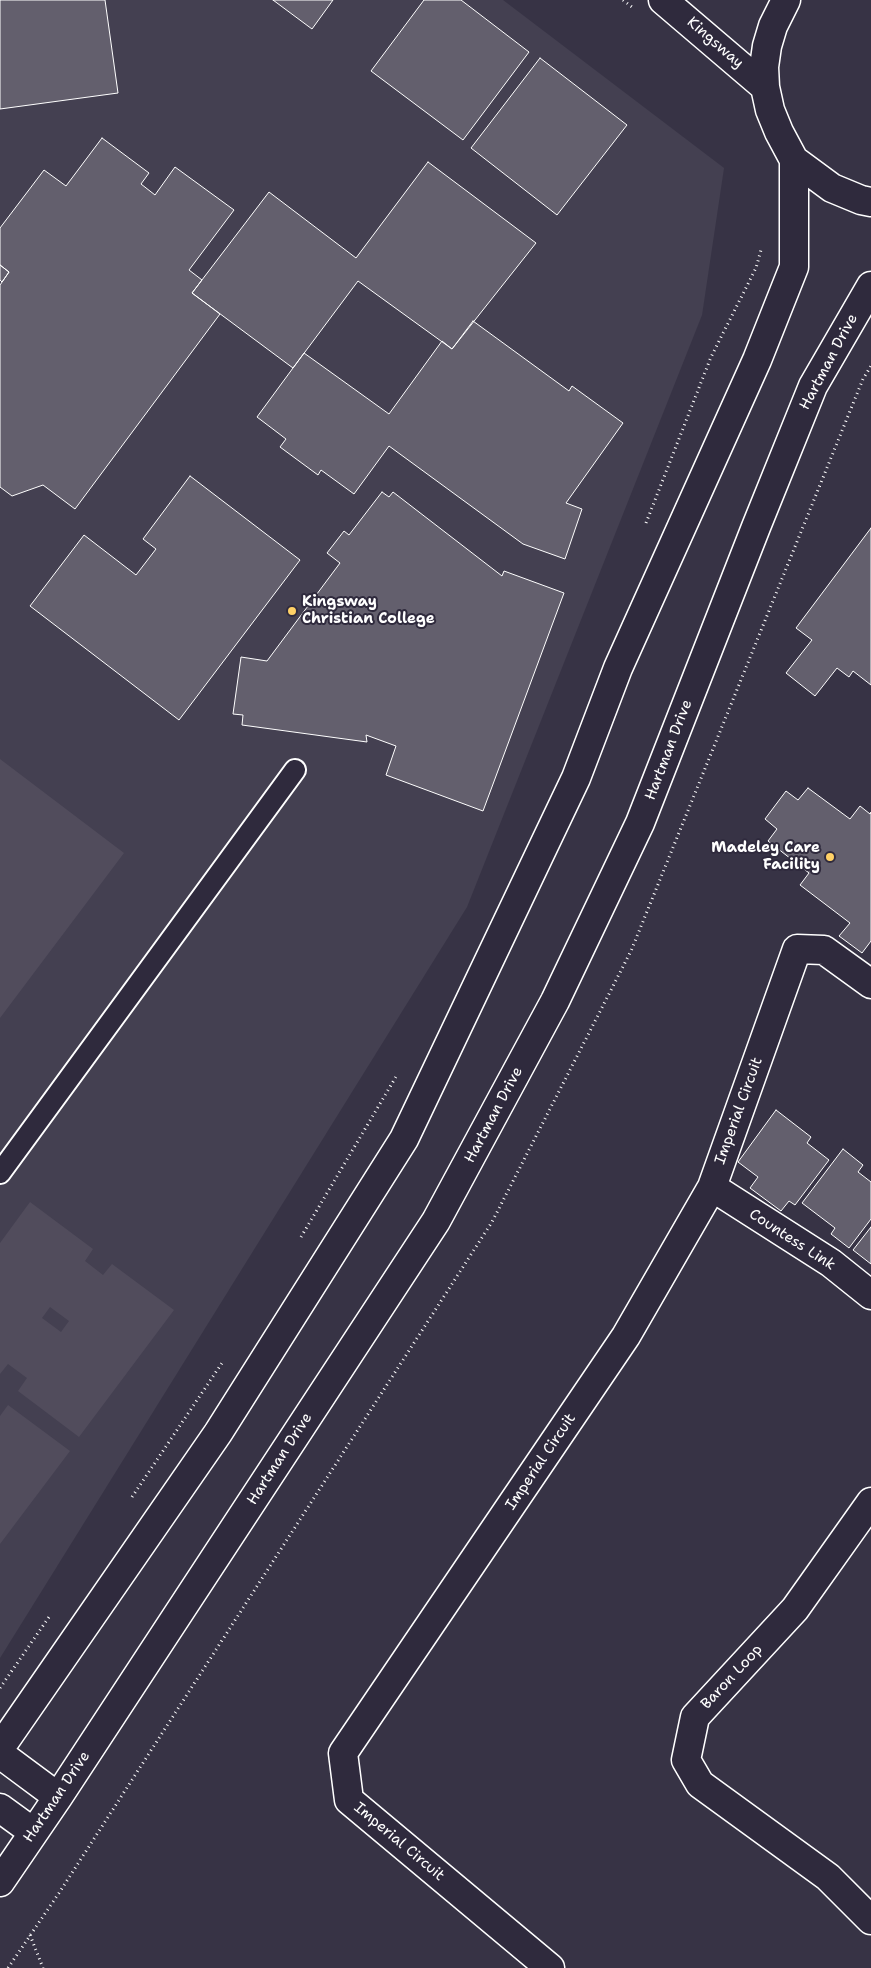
<!DOCTYPE html>
<style>
body{margin:0}
canvas{display:block;background:#373345}
</style>
<canvas width="871" height="1968"></canvas>
<script>
const ctx = document.querySelector('canvas').getContext('2d');
ctx.lineJoin = 'round';
function paint(path, color) { ctx.fillStyle = color; ctx.fill(path, 'evenodd'); }
const toPath = rows => new Path2D(rows.map(r => 'M' + r).join(''));
function trace(path, color, width, dash) { ctx.strokeStyle = color; ctx.lineWidth = width; ctx.lineCap = dash ? 'butt' : 'round'; ctx.setLineDash(dash || []); ctx.stroke(path); }
function label(font, color, halo, rows, align = 'center') {
  ctx.font = font + ' "Shantell Sans",sans-serif'; ctx.lineWidth = 4; ctx.setLineDash([]); ctx.textBaseline = 'middle'; ctx.strokeStyle = halo; ctx.fillStyle = color; for (const [text, x, y, turn = 0] of rows) {
    ctx.save(); ctx.translate(x, y); ctx.rotate((+turn || 0) * Math.PI / 180); ctx.textAlign = isNaN(turn) ? turn : align; if (halo) ctx.strokeText(text, 0, 0); ctx.fillText(text, 0, 0); ctx.restore();
  }
}
paint(toPath([
 [0,0,503,0,724,168,702,315,467,907,0,1658]
]), '#444051');
paint(toPath([
 [0,759,124,853,0,1018],
 [30,1202,93,1249,85,1261,103,1275,112,1264,174,1310,79,1437,18,1391,27,1378,8,1364,0,1374,0,1243],
 [50,1307,69,1321,61,1332,42,1318],
 [8,1405,70,1451,0,1544,0,1416]
]), '#514c5c');
const building = toPath([
 [0,0,105,0,118,93,0,109,0,0],
 [273,0,333,0,312,29,273,0],
 [424,0,461,0,529,52,463,140,371,71,424,0],
 [540,58,627,125,557,215,471,148,540,58],
 [102,138,149,173,141,184,155,195,175,167,234,210,189,270,202,280,192,293,220,314,75,509,43,485,12,496,0,487,0,285,9,272,0,265,0,228,44,170,66,186,102,138],
 [428,162,536,243,452,349,358,281,293,368,192,293,269,192,356,258,428,162],
 [0,265,9,272,2,282,0,280,0,265],
 [473,321,569,391,572,386,623,423,566,503,582,509,565,559,523,544,389,446,354,494,321,470,318,475,280,447,286,439,257,417,304,353,389,414,442,341,452,349,473,321],
 [190,476,300,560,179,720,30,606,84,535,136,575,156,549,143,539,190,476],
 [382,492,389,497,393,492,502,576,504,571,564,593,483,811,386,775,396,746,366,735,367,742,242,725,243,715,233,714,241,657,267,661,340,563,327,553,344,531,349,535,382,492],
 [871,528,871,685,853,671,849,677,837,668,815,696,786,673,812,640,796,628,871,528],
 [808,788,850,819,860,806,870,814,871,812,871,941,862,953,839,936,850,923,800,885,809,873,768,841,777,829,765,819,786,791,798,800,808,788],
 [776,1110,811,1137,807,1143,829,1160,795,1205,789,1201,781,1211,750,1188,758,1177,738,1162,776,1110],
 [843,1149,863,1165,858,1172,871,1182,871,1219,849,1248,831,1234,835,1228,802,1203,843,1149],
 [871,1227,871,1264,853,1250,871,1227]
]);
paint(building, '#635f6d');
trace(building, '#fff', 1);
const lane = toPath([
 [0,1173,295,770]
]);
const street = toPath([
 [712,1187,831,1263,871,1295],
 [871,1502,795,1609,695,1717,686,1760,700,1784,828,1877,871,1920],
 [550,1968,349,1800,343,1753,626,1336,712,1187,797,949,824,950,871,984]
]);
const secondary = toPath([
 [663,0,765,87],
 [786,0,773,26,767,46,764,67,765,87,770,110,779,132,794,160,832,188,861,200,871,202],
 [0,1748,218,1433,404,1139,576,778,618,668,757,360,794,267,794,160],
 [0,1754,58,1797],
 [0,1808,33,1832],
 [0,1882,58,1797,436,1221,555,1001,640,823,756,527,813,386,871,286]
]);
trace(lane, '#fff', 24);
trace(street, '#fff', 31);
trace(secondary, '#fff', 31);
trace(toPath([
 [623,0,632,7],
 [646,523,711,357,756,268,761,250],
 [301,1237,397,1075],
 [132,1497,222,1363],
 [0,1688,49,1617],
 [30,1935,43,1968],
 [8,1968,59,1893,492,1222,631,951,863,379,871,366]
]), '#fff', 3, [1, 4]);
trace(lane, '#2f2a3d', 20);
trace(street, '#2f2a3d', 28);
trace(secondary, '#2f2a3d', 28);
for (const [x, y, r, color] of [
 [292,611,5,"#ffd166"],
 [830,857,5,"#ffd166"]
]) { const dot = new Path2D(); dot.arc(x, y, r, 0, 2 * Math.PI); ctx.fillStyle = color; ctx.fill(dot); trace(dot, '#2f2a3d', 2); }
label('15px', '#fff', '#2f2a3d', [
 ["Kingsway",715,43,41],
 ["Hartman Drive",829,362,-62],
 ["Hartman Drive",669,750,-69],
 ["Imperial Circuit",739,1111,-70],
 ["Hartman Drive",494,1115,-62],
 ["Countess Link",792,1240,33],
 ["Hartman Drive",280,1459,-57],
 ["Imperial Circuit",541,1462,-56],
 ["Baron Loop",732,1677,-47],
 ["Hartman Drive",57,1797,-56],
 ["Imperial Circuit",399,1842,40]
]);
label('bold 15px', '#fff', '#2f2a3d', [
 ["Kingsway",302,602],
 ["Christian College",302,619],
 ["Madeley Care",820,848,"right"],
 ["Facility",820,865,"right"]
], 'left');
</script>
